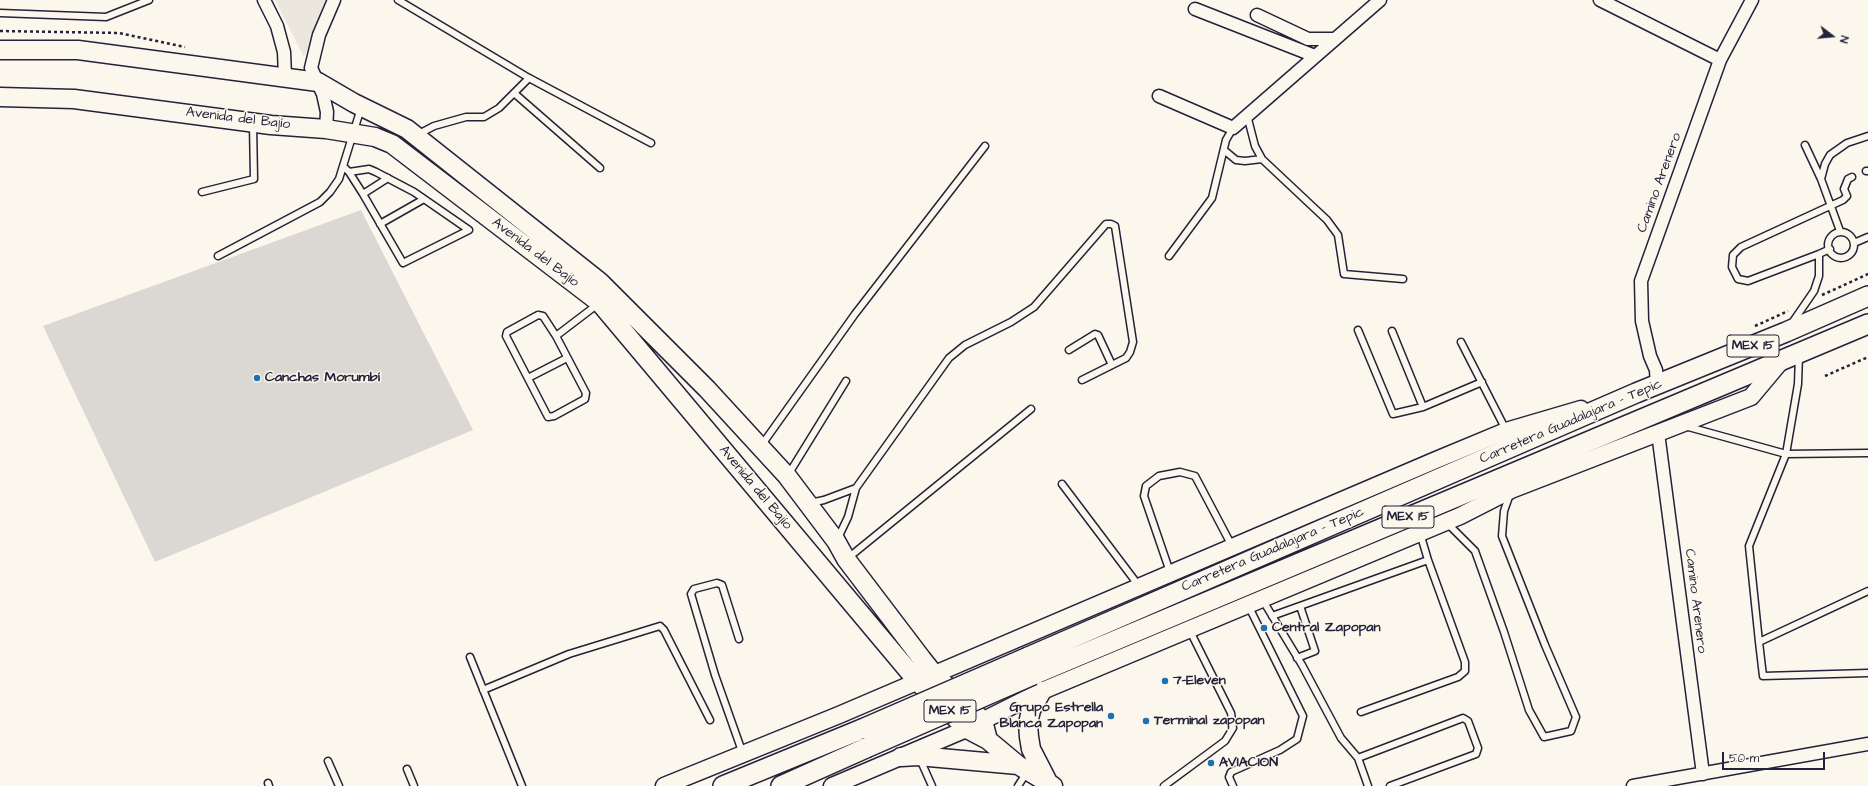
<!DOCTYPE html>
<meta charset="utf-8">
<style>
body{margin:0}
#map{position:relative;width:1868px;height:786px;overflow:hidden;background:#fbf7ec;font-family:"Architects Daughter",sans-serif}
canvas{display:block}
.north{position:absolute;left:1812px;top:16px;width:40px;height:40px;-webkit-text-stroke:3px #fbf7ec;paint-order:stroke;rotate:106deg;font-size:11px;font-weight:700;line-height:16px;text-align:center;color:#22223b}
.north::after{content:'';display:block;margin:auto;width:14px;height:18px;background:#22223b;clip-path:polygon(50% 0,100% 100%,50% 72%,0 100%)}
.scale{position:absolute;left:1722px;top:752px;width:103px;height:18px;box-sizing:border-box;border:2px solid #22223b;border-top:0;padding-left:5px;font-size:12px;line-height:14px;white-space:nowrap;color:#22223b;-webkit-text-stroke:3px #fbf7ec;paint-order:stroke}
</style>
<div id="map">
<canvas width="1868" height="786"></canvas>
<div class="north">N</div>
<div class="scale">50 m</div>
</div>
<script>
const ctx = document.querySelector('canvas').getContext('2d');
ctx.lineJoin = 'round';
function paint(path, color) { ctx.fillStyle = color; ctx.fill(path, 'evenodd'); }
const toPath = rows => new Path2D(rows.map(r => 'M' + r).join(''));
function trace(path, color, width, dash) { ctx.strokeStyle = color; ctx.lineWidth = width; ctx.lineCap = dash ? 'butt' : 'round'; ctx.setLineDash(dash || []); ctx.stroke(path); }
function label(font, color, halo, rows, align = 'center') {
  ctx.font = font + ' "Architects Daughter",sans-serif'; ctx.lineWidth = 3; ctx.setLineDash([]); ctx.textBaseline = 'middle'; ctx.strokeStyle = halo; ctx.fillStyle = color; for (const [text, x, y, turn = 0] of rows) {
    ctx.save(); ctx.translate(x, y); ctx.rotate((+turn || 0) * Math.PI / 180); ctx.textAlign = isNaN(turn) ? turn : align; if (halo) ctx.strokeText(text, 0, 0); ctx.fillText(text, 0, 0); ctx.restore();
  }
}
paint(toPath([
 [275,0,332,0,304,57]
]), '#ebe7df');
paint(toPath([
 [361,210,473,430,155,562,43,326]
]), '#dbd8d3');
const service = toPath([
 [398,0,529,78,651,143],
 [0,13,106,17,149,0],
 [514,93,600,168],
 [1247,115,1255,146,1262,159,1327,220,1338,235,1344,274,1403,279],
 [417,135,434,126,466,117,484,117,499,108,529,78],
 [1805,145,1821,179],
 [1224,150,1236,160,1245,161,1262,159],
 [343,166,349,172,363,194,403,263,469,230,414,192,376,172,369,169,349,172],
 [1866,171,1868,171],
 [202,192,254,179,253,124],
 [363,194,388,178],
 [380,224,424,199],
 [1840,231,1821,179,1825,164,1830,155,1847,143,1868,136],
 '1828 245a13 13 0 1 1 26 0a13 13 0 1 1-26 0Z',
 [1854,243,1868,237],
 [1819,254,1748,281,1738,279,1732,267,1733,255,1741,247,1843,200,1847,196,1844,189,1848,179,1852,177],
 [218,256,320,202,330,192,339,179,361,108],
 [1169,256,1212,198,1226,140,1233,128],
 [538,315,543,316,556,336,586,393,585,399,554,416,548,417,506,336,507,332,538,315],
 [1792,323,1814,291,1819,276,1819,254,1830,249],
 [1358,330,1393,414,1423,407],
 [1392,331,1423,407,1482,382],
 [556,336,598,304],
 [1461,342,1506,430],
 [1069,350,1095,334,1098,335,1112,365],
 [1799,355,1798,384,1786,454,1749,546,1759,642,1868,591],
 [528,378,567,358],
 [1685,426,1786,454,1868,453],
 [761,446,855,314,985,146],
 [788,475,846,381],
 [1062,484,1139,586],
 [810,503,824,500,856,488],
 [1447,523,1475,551,1504,632,1529,710,1544,737,1571,731,1576,717,1545,645,1502,536,1504,511,1510,494],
 [1420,533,1428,560],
 [838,538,848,517,856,488,949,358,965,345,1011,322,1034,307,1106,224,1111,224,1115,226,1133,342,1130,352,1126,358,1082,380],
 [848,558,1031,409],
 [1170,572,1144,496,1146,486,1159,476,1180,472,1195,476,1232,546],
 [1262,599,1302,665,1341,738,1358,758,1368,786],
 [1272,616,1428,560,1465,662,1465,671,1458,677,1361,712],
 [739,639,722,585,717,583,694,589,691,594,715,675,743,754],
 [1759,642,1763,676,1868,673],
 [470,657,522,786],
 [1297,658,1315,651,1300,606],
 [483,690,569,654,660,626,664,630,710,720],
 [1358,758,1463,718,1468,721,1478,748,1476,754,1390,786],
 [920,759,932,786],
 [328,761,339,786],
 [407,769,414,786],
 [268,783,269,786],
 [1018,786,1027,772],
 [1164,786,1225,741,1233,728,1231,713,1189,629],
 [1233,786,1229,777,1231,772,1280,750,1297,739,1303,716,1248,605]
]);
const minor = toPath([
 [264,0,277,26,284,52,285,76],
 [1600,0,1720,60],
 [1195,9,1315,56],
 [1257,15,1308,39,1335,39],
 [1159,96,1233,128,1380,0],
 [326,129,327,112,323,94,311,68,319,35,334,0],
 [1657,385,1656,370,1650,356,1642,321,1641,281,1720,60,1752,0],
 [1658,433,1703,774],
 [1633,786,1868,744]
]);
const secondary = toPath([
 [664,786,839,715,1436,460,1506,431,1581,409],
 [832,786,964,730,1042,691,1460,516,1511,490,1751,397,1782,360]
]);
const primary = toPath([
 [0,50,78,50,318,82,354,103,407,129,600,282,707,389,787,476,836,541,846,559,922,659,934,674,983,721,988,740],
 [0,97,74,99,271,125,326,129,375,137,392,144,600,303,917,681,967,729,988,740,1018,765,1053,786],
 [1042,691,1031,710,1028,724,1029,737,1031,749,1048,782],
 [901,757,918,756,1018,765]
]);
const trunk = toPath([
 [1028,657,1636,393,1786,332,1868,296],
 [1033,675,1868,324],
 [723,786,862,729],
 [781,786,866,748]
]);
trace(service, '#22223b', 9);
trace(minor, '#22223b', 15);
trace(secondary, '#22223b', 19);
trace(primary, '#22223b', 21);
trace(trunk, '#22223b', 22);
trace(toPath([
 [0,31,119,33,185,47],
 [1822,295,1868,274],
 [1755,326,1788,311],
 [1825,376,1868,357]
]), '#22223b', 2.5, [3, 3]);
trace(service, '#fbf7ec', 6);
trace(minor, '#fbf7ec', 12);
trace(secondary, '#fbf7ec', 16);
trace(primary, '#fbf7ec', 18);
trace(trunk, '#fbf7ec', 19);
const trunkBridge = toPath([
 [862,729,1028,657],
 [866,748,1033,675]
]);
trace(trunkBridge, '#22223b', 22, []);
trace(trunkBridge, '#fbf7ec', 19);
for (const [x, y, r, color] of [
 [257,378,4,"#1f6fb2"],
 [1264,628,4,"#1f6fb2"],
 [1165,681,4,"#1f6fb2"],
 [1111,716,4,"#1f6fb2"],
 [1146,721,4,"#1f6fb2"],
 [1211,763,4,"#1f6fb2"]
]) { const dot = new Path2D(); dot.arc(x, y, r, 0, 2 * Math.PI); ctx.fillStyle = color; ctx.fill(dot); trace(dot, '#fbf7ec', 1.5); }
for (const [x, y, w] of [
 [1753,346,52],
 [1408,517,52],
 [950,711,52]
]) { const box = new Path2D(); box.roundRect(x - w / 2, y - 11, w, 22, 3); ctx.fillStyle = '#fbf7ec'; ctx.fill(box); trace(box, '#22223b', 1); }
label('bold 13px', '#22223b', null, [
 ["MEX 15",1753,346],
 ["MEX 15",1408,517],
 ["MEX 15",950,711]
]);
label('14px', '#22223b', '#fbf7ec', [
 ["Avenida del Bajío",238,119,7],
 ["Camino Arenero",1660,183,-70],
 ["Avenida del Bajío",535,253,37],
 ["Carretera Guadalajara - Tepic",1571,422,-23],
 ["Avenida del Bajío",755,488,50],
 ["Carretera Guadalajara - Tepic",1273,550,-23],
 ["Camino Arenero",1695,601,83]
]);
label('bold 14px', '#22223b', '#fbf7ec', [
 ["Canchas Morumbí",265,378],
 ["Central Zapopan",1272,628],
 ["7-Eleven",1173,681],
 ["Grupo Estrella",1103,708,"right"],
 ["Blanca Zapopan",1103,724,"right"],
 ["Terminal zapopan",1154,721],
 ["AVIACION",1219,763]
], 'left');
</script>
